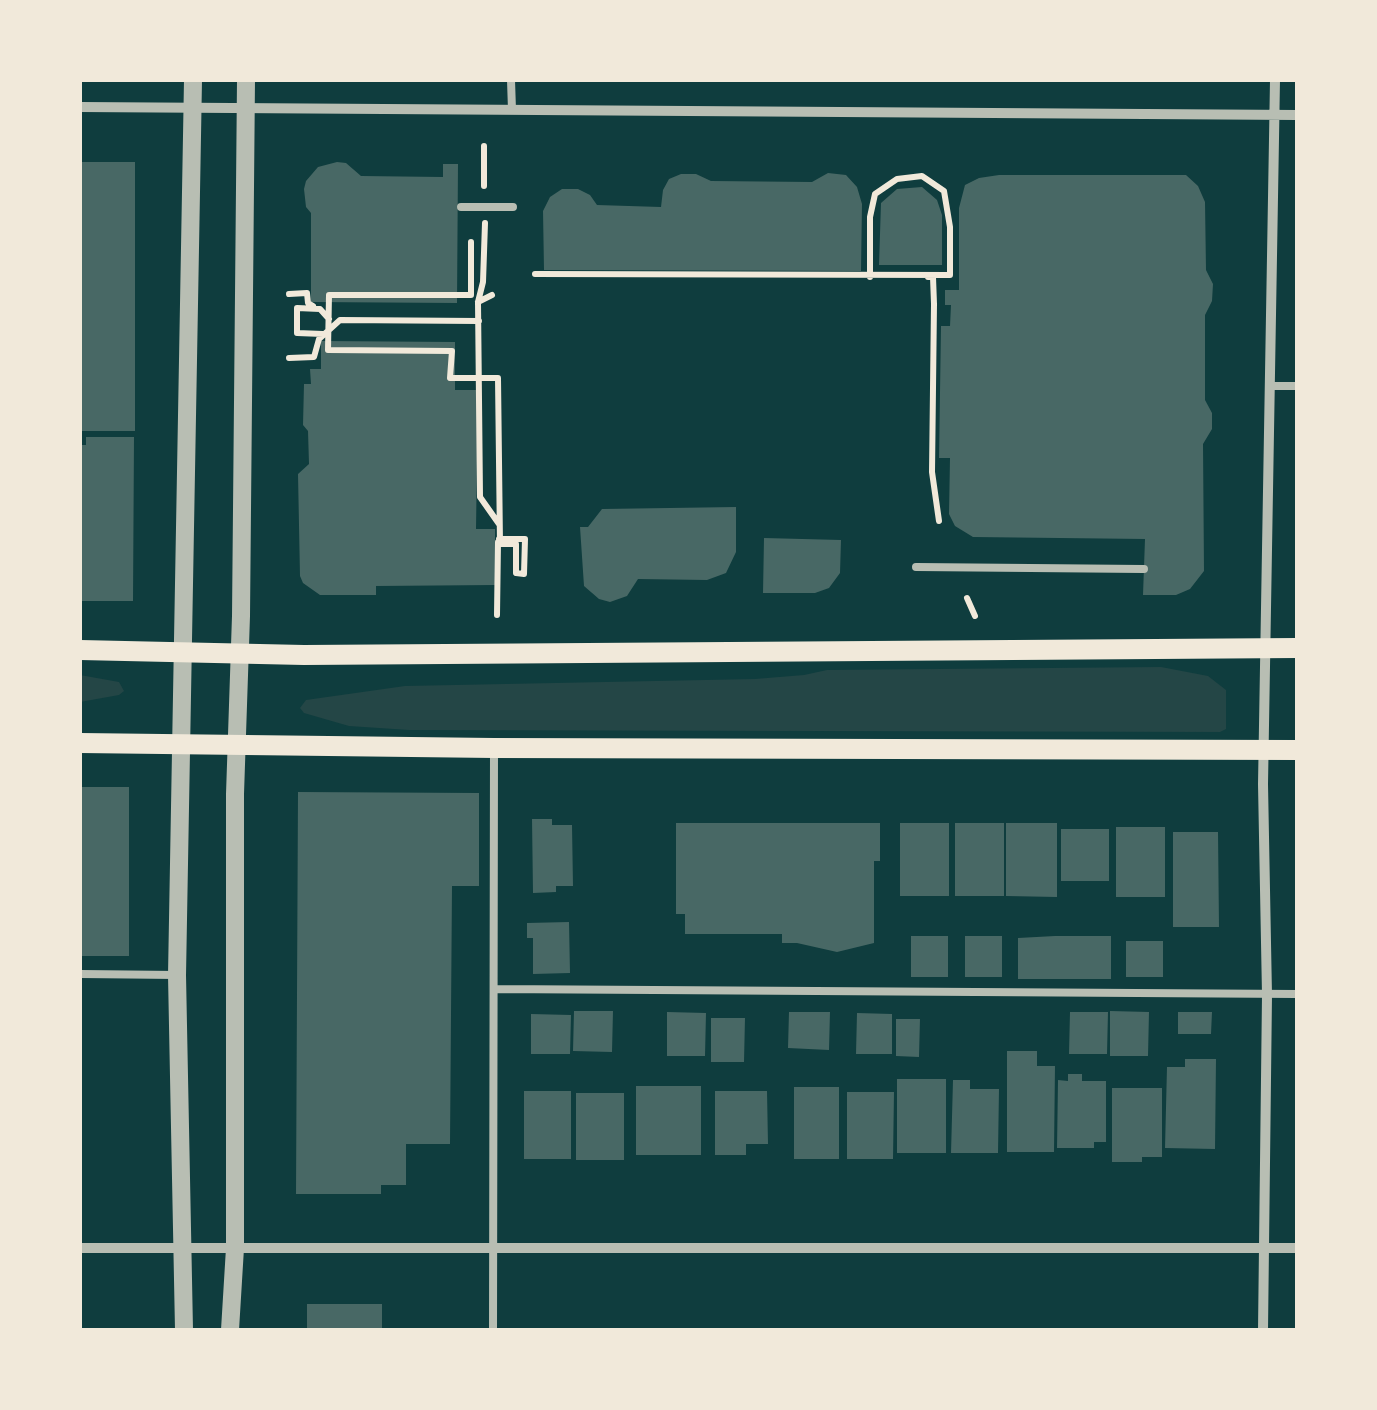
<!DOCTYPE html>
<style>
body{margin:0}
#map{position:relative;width:1377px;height:1410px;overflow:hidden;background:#0f3d3e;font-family:"IBM Plex Sans",sans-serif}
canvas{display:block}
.frame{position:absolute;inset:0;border:82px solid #f1e9da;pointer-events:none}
</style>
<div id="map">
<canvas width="1377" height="1410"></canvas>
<div class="frame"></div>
</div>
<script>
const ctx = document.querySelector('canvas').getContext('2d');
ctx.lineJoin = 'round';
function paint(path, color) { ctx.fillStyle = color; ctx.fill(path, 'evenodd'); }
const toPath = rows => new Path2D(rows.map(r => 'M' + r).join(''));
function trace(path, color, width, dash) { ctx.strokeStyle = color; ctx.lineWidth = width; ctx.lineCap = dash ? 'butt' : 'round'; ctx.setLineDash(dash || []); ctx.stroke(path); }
paint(toPath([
 [1161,667,1208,676,1226,690,1226,729,1220,732,409,730,349,726,304,713,300,708,306,700,405,686,755,679,804,675,827,670],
 [80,675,119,682,124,691,119,695,80,702]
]), '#244646');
paint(toPath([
 [80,162,135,162,135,431,80,431],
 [337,162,346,163,361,176,443,177,443,164,458,164,457,303,311,302,311,213,306,207,304,189,306,181,318,167],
 [828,173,846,175,857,187,862,204,861,271,544,270,543,211,550,197,562,189,578,189,590,195,597,205,661,207,663,190,669,179,681,174,696,174,711,181,812,182],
 [999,175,1186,175,1198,186,1205,202,1206,270,1213,284,1212,301,1205,315,1205,400,1212,413,1212,429,1203,444,1204,571,1190,589,1176,595,1143,595,1145,539,973,537,955,526,949,514,950,458,939,458,941,326,950,326,951,305,945,305,945,290,959,290,959,208,965,185,979,178],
 [922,187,937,200,942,215,942,265,879,265,881,203,897,189],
 [321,341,455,342,455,390,478,390,476,529,495,529,495,585,376,586,376,595,320,595,303,583,300,576,298,474,309,464,308,431,303,425,304,384,311,384,310,369,321,369],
 [86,437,134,437,133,601,80,601,80,445,86,445],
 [736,507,736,552,726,573,707,580,638,579,627,596,610,602,599,599,584,586,580,527,588,527,602,509],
 [764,538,841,540,840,573,829,588,815,593,763,593],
 [80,787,129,787,129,956,80,956],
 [298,792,479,793,479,886,452,886,450,1144,406,1144,406,1185,381,1185,381,1194,296,1194],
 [532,819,552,819,552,825,572,825,573,886,556,886,556,892,533,893],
 [676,823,880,823,880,861,874,861,874,943,837,952,797,943,782,943,782,934,685,934,685,914,676,914],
 [900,823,949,823,949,896,900,896],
 [955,823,1004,823,1004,896,955,896],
 [1006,823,1057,823,1057,897,1006,896],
 [1116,827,1165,827,1165,897,1116,897],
 [1061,829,1109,829,1109,881,1061,881],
 [1173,832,1218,832,1219,927,1173,927],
 [569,922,570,973,533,974,533,938,527,938,527,923],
 [911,936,948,936,948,977,911,977],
 [965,936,1002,936,1002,977,965,977],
 [1055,936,1111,936,1111,979,1018,979,1018,938],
 [1126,941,1163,941,1163,977,1126,977],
 [574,1011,613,1011,612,1052,573,1051],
 [1110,1011,1149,1012,1148,1056,1110,1056],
 [667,1012,706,1013,705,1056,667,1056],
 [789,1012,830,1012,829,1050,788,1048],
 [1070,1012,1108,1012,1107,1054,1069,1054],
 [1178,1012,1212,1012,1211,1034,1178,1034],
 [857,1013,892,1014,892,1054,856,1054],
 [531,1014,571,1015,570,1054,531,1054],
 [711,1018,745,1018,744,1062,711,1062],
 [896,1019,920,1019,919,1057,896,1056],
 [1007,1051,1037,1051,1037,1066,1055,1066,1054,1152,1007,1152],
 [1185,1059,1216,1059,1215,1149,1165,1148,1167,1067,1185,1067],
 [1068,1074,1082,1074,1082,1081,1106,1081,1106,1142,1094,1142,1094,1148,1057,1148,1058,1080,1068,1081],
 [897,1079,946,1079,946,1153,897,1153],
 [953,1080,970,1080,970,1089,999,1089,998,1153,951,1153],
 [636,1086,701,1086,701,1155,636,1155],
 [794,1087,839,1087,839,1159,794,1159],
 [1112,1088,1162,1088,1162,1157,1142,1157,1142,1162,1112,1162],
 [524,1091,571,1091,571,1159,524,1159],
 [715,1091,767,1091,768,1144,746,1144,746,1155,715,1155],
 [847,1092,894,1092,893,1159,847,1159],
 [576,1093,624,1093,624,1160,576,1160],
 [307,1304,382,1304,382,1330,307,1330]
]), '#486865');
trace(toPath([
 [484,146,484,186],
 [485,223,483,282,478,302,480,497,499,524],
 [471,242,471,295,329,295,328,350,452,351,450,378,498,378,500,544,516,544,516,573,524,574],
 [535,274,950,275,950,227,944,191,922,176,897,179,875,194,870,217,870,277],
 [928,277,933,277,934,304,932,472,939,521],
 [289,294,307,293,308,303,313,306],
 [478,302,492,295],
 [323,334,297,333,297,308,320,309,329,319],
 [289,358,314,357,319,339,340,320,479,321],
 [499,539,525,539,524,574],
 [967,598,975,616],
 [497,615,498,542]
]), '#f1e9da', 6);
trace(toPath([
 [511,80,512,110],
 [461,207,513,207],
 [1272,386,1297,386],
 [916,567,1144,569],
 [80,974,177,975],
 [494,989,1297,994],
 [493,1330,494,748]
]), '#b8beb3', 8);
trace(toPath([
 [80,107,1297,115],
 [80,1248,1297,1248],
 [1263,1330,1267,995,1263,784,1275,80]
]), '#b8beb3', 10);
trace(toPath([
 [184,1330,177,975,193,80],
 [230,1330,235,1248,235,794,241,616,246,80]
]), '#b8beb3', 18);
trace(toPath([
 [80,650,304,655,1297,648],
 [80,743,494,748,1297,750]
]), '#f1e9da', 20);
</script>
